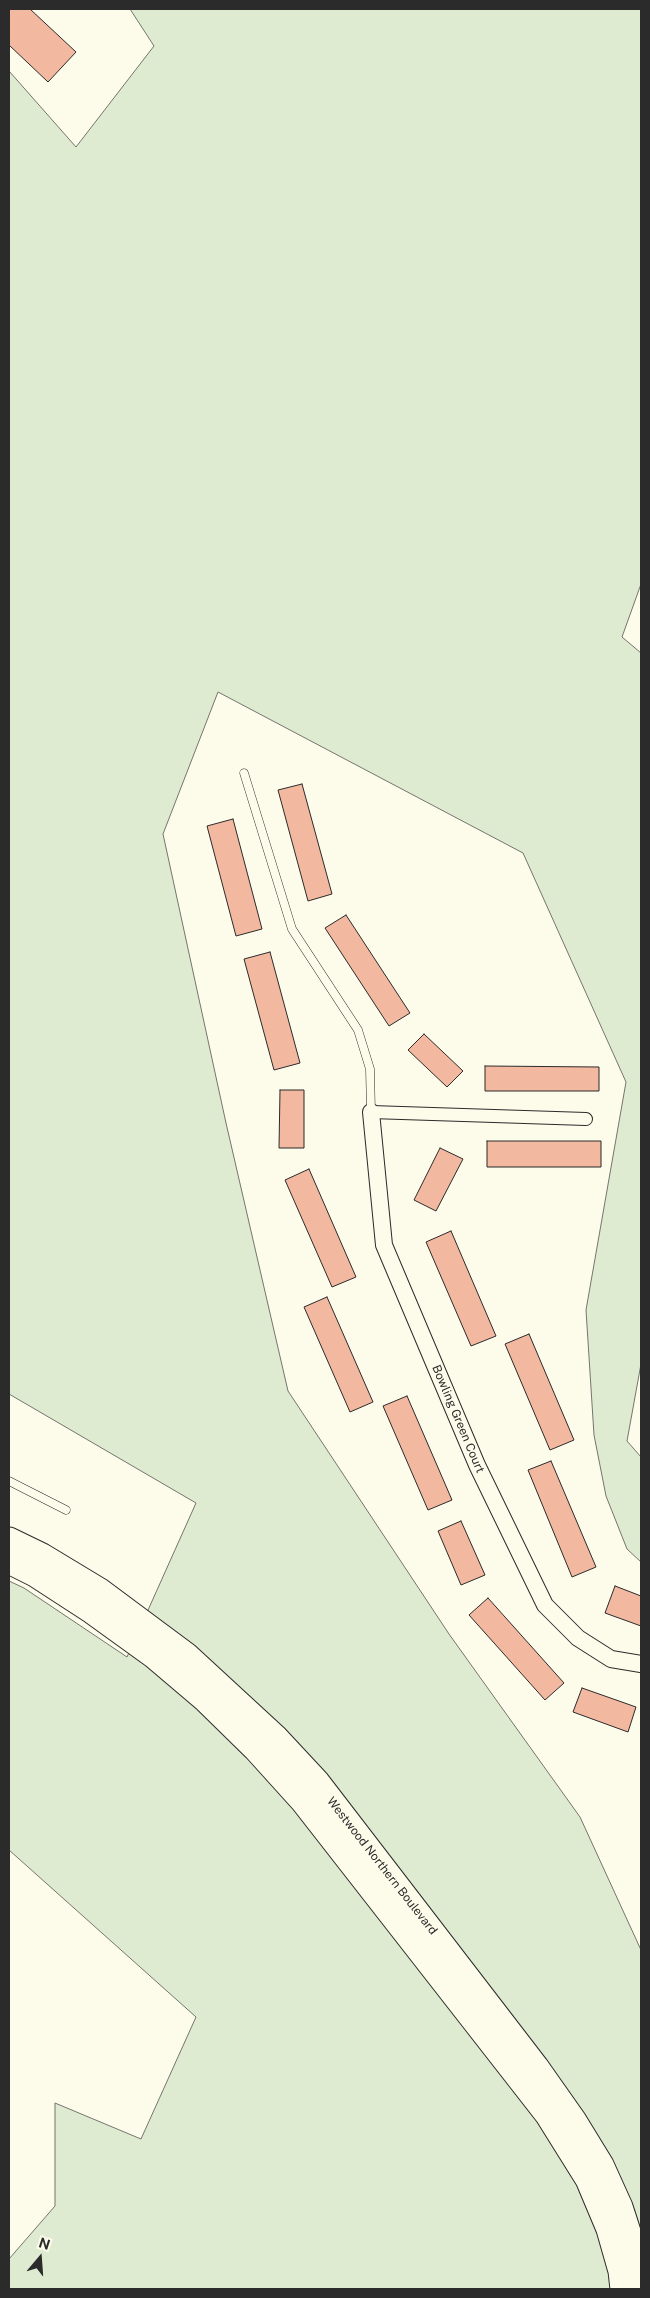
<!DOCTYPE html>
<style>
body{margin:0}
#map{position:relative;width:650px;height:2298px;overflow:hidden;background:#fdfbea;font-family:"Public Sans",sans-serif}
canvas{display:block}
.frame{position:absolute;inset:0;border:10px solid #2b2b2b;pointer-events:none}
.north{position:absolute;left:15px;top:2233px;width:50px;height:50px;-webkit-text-stroke:4px #fdfbea;paint-order:stroke;rotate:18deg;font-size:14px;font-weight:700;line-height:20px;text-align:center;color:#2b2b2b}
.north::after{content:'';display:block;margin:auto;width:18px;height:22px;background:#2b2b2b;clip-path:polygon(50% 0,100% 100%,50% 72%,0 100%)}
</style>
<div id="map">
<canvas width="650" height="2298"></canvas>
<div class="frame"></div>
<div class="north">N</div>
</div>
<script>
const ctx = document.querySelector('canvas').getContext('2d');
ctx.lineJoin = 'round';
function paint(path, color) { ctx.fillStyle = color; ctx.fill(path, 'evenodd'); }
const toPath = rows => new Path2D(rows.map(r => 'M' + r).join(''));
function trace(path, color, width, dash) { ctx.strokeStyle = color; ctx.lineWidth = width; ctx.lineCap = dash ? 'butt' : 'round'; ctx.setLineDash(dash || []); ctx.stroke(path); }
function label(font, color, halo, rows, align = 'center') {
  ctx.font = font + ' "Public Sans",sans-serif'; ctx.lineWidth = 4; ctx.setLineDash([]); ctx.textBaseline = 'middle'; ctx.strokeStyle = halo; ctx.fillStyle = color; for (const [text, x, y, turn = 0] of rows) {
    ctx.save(); ctx.translate(x, y); ctx.rotate((+turn || 0) * Math.PI / 180); ctx.textAlign = isNaN(turn) ? turn : align; if (halo) ctx.strokeText(text, 0, 0); ctx.fillText(text, 0, 0); ctx.restore();
  }
}
const green = toPath([
 [130,9,641,9,641,584,622,637,641,653,641,1364,627,1441,641,1457,641,1562,627,1549,606,1496,594,1435,586,1310,626,1082,523,853,218,692,163,834,226,1123,288,1391,449,1634,580,1817,641,1950,641,2289,9,2289,9,2259,55,2206,55,2103,141,2139,196,2017,9,1850,9,1581,24,1588,127,1657,196,1503,9,1394,9,71,76,147,154,46,130,9]
]);
paint(green, '#deebd1');
trace(green, '#74746e', 1);
const building = toPath([
 [9,9,30,9,76,52,48,82,9,45,9,9],
 [302,784,332,894,308,901,278,790,302,784],
 [233,819,262,929,236,936,207,826,233,819],
 [346,915,410,1013,389,1026,325,928,346,915],
 [270,952,300,1063,274,1070,244,959,270,952],
 [424,1034,463,1071,447,1087,408,1050,424,1034],
 [485,1066,599,1067,599,1091,485,1091,485,1066],
 [280,1090,304,1090,304,1148,279,1148,280,1090],
 [487,1141,601,1141,601,1167,487,1167,487,1141],
 [440,1148,463,1159,436,1211,414,1200,440,1148],
 [309,1169,356,1277,332,1287,285,1180,309,1169],
 [451,1231,496,1336,471,1346,426,1242,451,1231],
 [327,1297,373,1402,350,1412,304,1307,327,1297],
 [529,1334,574,1440,550,1450,505,1344,529,1334],
 [407,1396,452,1500,428,1510,383,1406,407,1396],
 [551,1461,596,1567,572,1577,528,1470,551,1461],
 [461,1521,485,1575,461,1585,438,1531,461,1521],
 [615,1586,641,1596,641,1626,605,1613,615,1586],
 [488,1598,564,1683,545,1700,469,1615,488,1598],
 [582,1688,636,1707,628,1732,573,1712,582,1688]
]);
paint(building, '#f2b8a0');
trace(building, '#2b2b2b', 1);
const service = toPath([
 [244,773,292,929,358,1030,370,1069,371,1112],
 [9,1481,66,1510]
]);
const pedestrian = toPath([
 [371,1112,586,1119]
]);
const minor = toPath([
 [371,1112,384,1245,477,1465,545,1605,578,1638,611,1659,641,1664]
]);
const primary = toPath([
 [9,1540,42,1556,100,1591,186,1655,276,1738,317,1782,536,2067,574,2121,601,2165,620,2207,631,2241,641,2288],
 [9,1561,35,1574,92,1611,153,1655,206,1700,256,1749,303,1801,548,2115,588,2179,609,2229,621,2271,623,2289]
]);
trace(service, '#2b2b2b', 9);
trace(pedestrian, '#2b2b2b', 14);
trace(minor, '#2b2b2b', 18);
trace(primary, '#2b2b2b', 27);
trace(service, '#fdfbea', 8);
trace(pedestrian, '#fdfbea', 12);
trace(minor, '#fdfbea', 16);
trace(primary, '#fdfbea', 25);
label('12px', '#2b2b2b', '#fdfbea', [
 ["Bowling Green Court",458,1419,67],
 ["Westwood Northern Boulevard",382,1866,52]
]);
</script>
